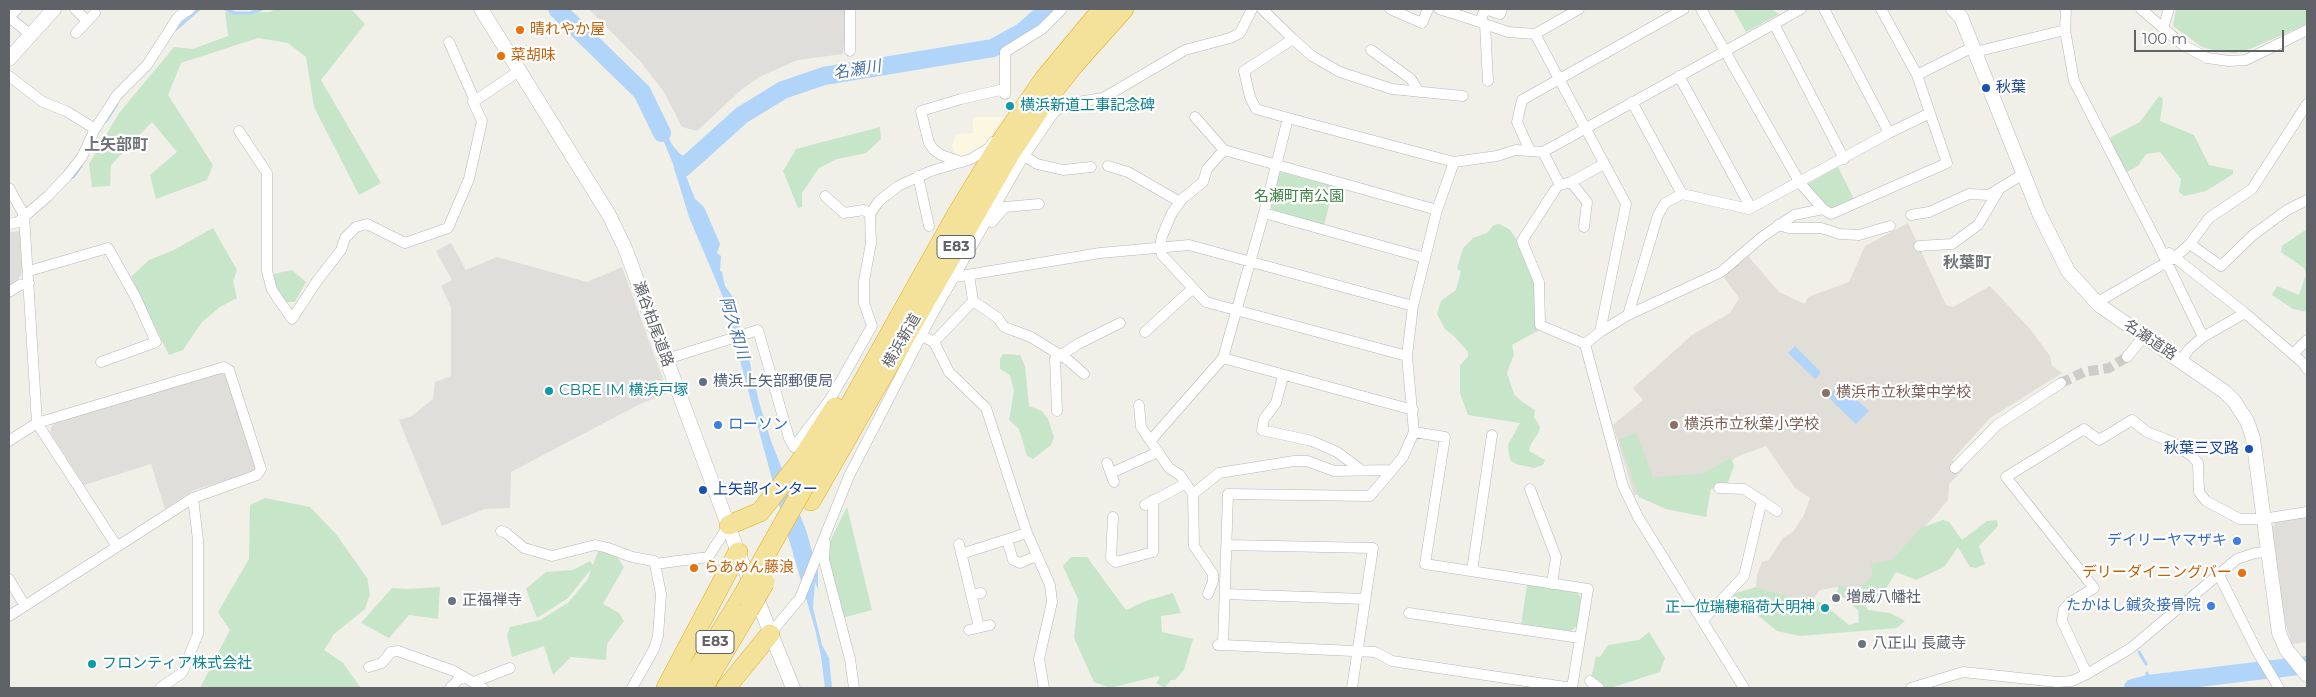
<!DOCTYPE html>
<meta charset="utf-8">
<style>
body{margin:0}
#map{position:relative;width:2316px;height:697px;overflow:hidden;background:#f0efe8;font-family:Montserrat,sans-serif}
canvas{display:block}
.frame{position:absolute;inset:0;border:10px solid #5f6267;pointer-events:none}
.scale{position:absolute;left:2134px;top:30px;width:150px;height:22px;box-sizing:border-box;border:2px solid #5f6267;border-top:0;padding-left:6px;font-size:15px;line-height:18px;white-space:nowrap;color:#5f6267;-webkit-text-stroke:4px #fff;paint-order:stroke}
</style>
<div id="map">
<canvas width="2316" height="697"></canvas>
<div class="frame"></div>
<div class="scale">100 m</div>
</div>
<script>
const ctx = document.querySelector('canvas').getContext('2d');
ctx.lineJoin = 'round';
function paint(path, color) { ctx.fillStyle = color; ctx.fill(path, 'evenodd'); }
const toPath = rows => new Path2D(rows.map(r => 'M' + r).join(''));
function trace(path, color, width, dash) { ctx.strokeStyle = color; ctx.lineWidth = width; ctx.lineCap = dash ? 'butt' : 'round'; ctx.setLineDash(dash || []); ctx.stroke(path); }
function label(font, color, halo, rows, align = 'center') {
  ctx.font = font + ' Montserrat,"Noto Sans JP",sans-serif'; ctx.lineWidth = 4.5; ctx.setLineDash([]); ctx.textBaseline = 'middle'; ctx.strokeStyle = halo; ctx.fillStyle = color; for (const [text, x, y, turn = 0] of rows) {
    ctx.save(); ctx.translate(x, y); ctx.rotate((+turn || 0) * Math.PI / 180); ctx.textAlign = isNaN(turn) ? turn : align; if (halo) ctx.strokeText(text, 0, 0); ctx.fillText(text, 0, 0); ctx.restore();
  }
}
paint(toPath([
 [973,117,1004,117,983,147,970,156,960,157,954,153,952,146,956,134,973,133]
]), '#fbf7e1');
paint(toPath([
 [589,9,845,9,847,17,843,54,798,60,761,76,742,89,697,131,682,127,664,92,641,62],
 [20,231,23,270,18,281,9,287,9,232],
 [451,243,466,270,497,257,587,282,622,267,668,393,640,404,511,472,510,508,485,509,442,526,399,420,412,416,433,399,435,382,451,376,451,307,441,286,452,280,436,251],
 [220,372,228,376,257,465,253,473,194,490,165,509,151,464,84,485,50,432,53,423],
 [2307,517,2307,642,2292,644,2281,610,2272,527,2277,521]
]), '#dfdeda');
paint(toPath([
 [1908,223,1946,305,1953,307,1990,286,2030,329,2050,356,2052,366,2062,373,1990,418,1952,460,1963,470,1949,484,1948,500,1874,586,1859,595,1836,587,1820,590,1810,603,1756,587,1757,575,1762,562,1769,560,1783,538,1793,532,1804,515,1810,498,1795,488,1766,446,1736,457,1708,484,1654,495,1634,495,1613,425,1643,400,1633,388,1692,335,1730,313,1739,298,1723,276,1746,254,1779,292,1805,304,1808,297,1849,282,1865,246]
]), '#e0ded6');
paint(toPath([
 [276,9,351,9,365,24,321,80,381,183,359,195,314,107,306,57,288,43,258,38,181,63,168,95,213,165,207,180,156,199,150,175,177,152,152,122,111,165,110,186,92,187,89,164,119,113,174,47,193,49,228,36,225,12,270,12],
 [1733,9,1771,9,1779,14,1746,32],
 [2176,9,2307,9,2307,24,2250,49,2235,53,2218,51,2202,47,2173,26],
 [2159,96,2163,99,2160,121,2194,135,2209,165,2233,170,2233,174,2206,191,2184,196,2179,192,2181,179,2160,152,2146,154,2138,166,2125,173,2110,145,2111,137,2140,122],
 [880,127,881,139,866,153,837,159,819,168,802,193,802,207,798,208,783,171,796,149],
 [1838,167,1854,199,1831,210,1804,186],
 [1280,172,1334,186,1324,225,1273,210,1271,207],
 [1499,224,1509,229,1523,248,1536,282,1541,329,1512,345,1514,354,1507,373,1514,394,1521,401,1535,410,1534,417,1540,427,1539,432,1531,444,1529,451,1545,460,1543,465,1534,468,1516,464,1511,461,1509,455,1508,445,1520,423,1468,415,1460,393,1460,366,1468,356,1468,352,1455,337,1445,329,1437,314,1441,301,1456,290,1461,271,1457,269,1463,248,1473,238,1487,233,1494,225],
 [213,228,237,270,233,281,237,298,220,307,202,322,183,350,169,355,131,277,149,260,174,250],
 [2307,229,2307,312,2293,309,2272,295,2277,286,2299,295,2306,274,2304,268,2281,252,2282,246],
 [292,270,306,282,295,302,287,302,276,288,273,274],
 [1003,354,1020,355,1025,366,1029,406,1042,411,1048,419,1054,437,1051,445,1033,459,1027,456,1019,429,1009,420,1014,391,1010,375,1000,369,1000,359],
 [1636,433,1653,477,1702,474,1731,458,1734,466,1727,485,1711,489,1706,517,1666,509,1639,497,1619,439],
 [265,498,310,507,336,534,367,578,370,594,365,609,334,634,324,650,343,663,361,688,200,688,230,630,218,612,249,559,250,505],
 [847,507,872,610,842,618,828,557,830,541],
 [1943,520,1949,522,1962,540,1987,521,1997,520,1998,526,1979,546,1985,564,1976,568,1970,567,1958,547,1944,567,1916,580,1896,572,1881,597,1862,599,1868,610,1890,613,1905,621,1897,628,1800,636,1777,631,1743,603,1732,599,1733,594,1756,587,1810,603,1821,602,1849,625,1859,622,1858,610,1837,592,1839,586,1858,590,1873,575,1871,564,1892,560,1921,528],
 [598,551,615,554,624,567,603,604,619,613,624,621,607,644,606,660,571,657,553,675,544,646,512,657,507,635,510,627,540,620,568,603,588,579,591,569,568,598,537,618,526,589,546,572,573,570,590,561,593,565],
 [1071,557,1087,557,1126,610,1146,601,1173,593,1181,613,1161,616,1162,632,1193,639,1184,670,1175,680,1171,680,1165,688,1156,683,1160,677,1158,676,1110,688,1094,682,1074,638,1078,599,1063,566],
 [1527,585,1577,592,1581,598,1577,626,1571,631,1521,625],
 [440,587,438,619,409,615,389,638,361,623,392,588,407,589],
 [1649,632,1665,658,1660,672,1610,688,1602,688,1591,679,1596,656,1600,657,1608,645,1639,640]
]), '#c7e5c9');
paint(toPath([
 [644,93,673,146,680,154,688,158,701,148,686,170,686,176,695,199,704,207,720,244,717,253,721,256,720,271,722,272,725,286,735,300,738,315,737,320,745,342,759,402,771,441,806,530,818,572,818,589,821,597,815,582,813,608,822,645,829,658,832,688,825,688,821,656,815,629,779,505,723,297,689,217,673,164],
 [1795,346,1821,372,1815,379,1788,353],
 [1840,384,1869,411,1856,424,1828,397]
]), '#b0d5f8');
trace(toPath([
 [225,9,235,13,250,13,262,9],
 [176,29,199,9],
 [106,121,117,104],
 [73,177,81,166],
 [2139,652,2146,664],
 [2147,673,2148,684]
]), '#b0d5f8', 3);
trace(toPath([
 [557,9,642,92,662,133],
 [683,168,742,115,783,90,824,76,993,48,1022,32,1048,9],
 [2133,688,2148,684,2307,665]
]), '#b0d5f8', 18);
trace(toPath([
 [2061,383,2084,372,2109,368,2127,357]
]), '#ccccc8', 10, [10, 5]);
const street = toPath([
 [75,9,87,21],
 [1390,9,1422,23,1428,9],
 [1439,9,1480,22],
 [1824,9,1889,133],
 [1881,9,1917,75,1973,47],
 [2066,9,2065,30,2074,81,2157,242,2203,337,2189,349,2181,361],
 [2141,9,2183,45,2207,58,2229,61,2246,60,2307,30],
 [9,17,31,35],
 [9,17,17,9],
 [1485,24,1508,32,1535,34,1626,204,1600,332,1585,344,1623,486,1638,517,1744,688],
 [1774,24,1844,159],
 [2163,28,2169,9],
 [76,33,95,13],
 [1535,34,1579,9],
 [1293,39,1312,56,1340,72,1392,89,1463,96],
 [449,42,475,101],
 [1371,50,1411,79,1419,92],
 [850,51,850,9],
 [1975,52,2065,30],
 [9,76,43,102,66,111,95,129],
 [1679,76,1751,208],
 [1488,81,1485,24,1480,22,1485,9,1500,14,1502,9],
 [1005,94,1005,52,1042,29,1062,9],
 [1632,102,1682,194],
 [1195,117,1224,150,1437,210],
 [1288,118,1454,162,1497,156,1516,150,1543,152,1801,9],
 [239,131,267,173,267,271,272,290,292,319,317,281,341,250,345,238,356,227,367,224,405,243,448,228,469,179,482,121,473,102,519,71],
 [1224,150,1207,169,1203,182,1182,199,1172,213,1162,236,1160,247,1162,255,1206,302,1407,356],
 [1530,151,1517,122,1522,100,1684,9],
 [1543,152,1560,185,1571,182,1604,164],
 [1024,156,1037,164,1063,170,1091,167],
 [962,162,941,155,933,149,929,143,921,111,961,99,1005,89],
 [1108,166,1128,172,1180,202],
 [918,176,929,226],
 [1571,182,1587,202,1584,227],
 [9,188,24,215,37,423,116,545],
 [1555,190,1522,241,1539,282,1540,325,1585,344],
 [825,196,844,213,864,210,870,214],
 [1823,209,1831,214,1947,163,1917,75],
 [1264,213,1425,258],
 [1911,215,1929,212,1969,194,1989,195,2023,174],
 [992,222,1005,207,1039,204],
 [9,224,18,222,48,196,67,176,82,157,95,129,117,95,147,65,178,17,190,9],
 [1778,225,1789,228,1821,228,1840,234,1859,235,1890,226],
 [2190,244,2221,266,2253,235,2287,210,2307,200],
 [1919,246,1952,244,1978,225,1999,190],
 [2169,253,2245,313,2303,363,2307,369],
 [29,271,108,248,136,298,156,342,101,362],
 [969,275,973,301,998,318,1004,327,1031,337,1068,360,1084,374],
 [955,277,1100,253,1189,245,1413,306],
 [9,292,20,285,29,283],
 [2096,303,2174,258,2190,244,2209,218,2252,189,2307,104],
 [1628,315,1658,215,1665,203,1682,194,1749,209,1889,133,1930,113],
 [1145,332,1193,288],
 [1600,332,1628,315,1721,272,1762,237,1794,215,1823,209,1800,183,1701,9],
 [922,336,934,342,949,372,986,408,1027,533,1050,585,1052,602,1039,659,1044,688],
 [2203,337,2245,313],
 [934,342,973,301],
 [2293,354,2307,340],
 [2127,357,2144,336],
 [1223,358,1264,213,1288,118,1256,109,1250,97,1244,71,1293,39,1262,9],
 [667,359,758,330,789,438,794,447,831,398,872,326,864,303,864,281,871,243,870,214,879,201,898,186,931,171,971,159,989,148,993,142],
 [1283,376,1276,403,1264,419,1262,430,1312,441,1337,452,1360,469],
 [1139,405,1141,427,1169,468,1180,475,1193,494,1194,546,1213,574,1213,581,1208,594],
 [1057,411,1055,359,1078,344,1120,323],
 [1151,440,1223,358,1413,410],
 [9,441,37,423,224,367,229,370,261,469,257,475,193,498,9,616],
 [1107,463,1114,482],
 [1955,468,1997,425,2061,383],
 [1111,473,1158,452],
 [1719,488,1744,489,1777,511],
 [1530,489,1556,557,1552,584],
 [1193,494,1219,473,1294,461,1307,461,1334,471,1392,470],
 [1145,505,1185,484],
 [1113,517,1111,558,1116,562,1153,552,1153,500],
 [501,531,506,533,524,548,552,556,595,545,608,548,632,557,654,561,655,564,708,557,729,525],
 [1007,540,1013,560,1020,563,1036,556],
 [825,542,824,560,850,659,854,688],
 [959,544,979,627],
 [1227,545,1373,548,1352,688],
 [961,554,1027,533],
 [1472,571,1492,435],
 [2219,575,2258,653,2279,688],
 [9,579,25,606],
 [1225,594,1365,599],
 [971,595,981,593],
 [1409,613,1580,638],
 [1703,620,1744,576,1762,500],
 [969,630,990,625],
 [770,634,800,598,849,476,932,315,1022,159,1055,111,1071,103,1103,98,1185,50,1230,38,1240,33,1252,9],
 [1218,645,1223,645,1228,494,1370,496,1403,457,1414,432,1407,356,1413,306,1437,210,1454,162],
 [1223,645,1375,652,1392,661,1572,688,1588,589,1425,564,1445,437,1414,432],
 [369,667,382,663,391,652,398,651,454,671,483,688],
 [2087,674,2062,621,2063,614,2064,609,2071,602,2094,588,2006,477,2084,429,2099,440,2132,420,2147,432,2172,442,2193,457,2198,463,2199,492,2206,501,2240,519,2263,519,2307,512],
 [1590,681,1599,688],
 [474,682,510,668],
 [160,688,182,673,198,634,198,540,193,498],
 [450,688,461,677],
 [632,688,654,649,658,636,661,594,655,564],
 [1911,688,1963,672,2057,682,2072,681,2087,674,2131,648,2237,559,2255,553,2267,552]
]);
const secondary = toPath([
 [481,9,609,215,625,248,738,552,793,688],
 [1953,9,1961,17,2039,213,2068,271,2099,305,2225,392,2234,401,2247,421,2253,438,2279,633,2286,649,2307,675],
 [9,59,54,9]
]);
const highway = toPath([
 [805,485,958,212,1002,140,1044,79,1102,9],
 [811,501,1010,154,1043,104,1074,65,1124,9],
 [729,525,760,512,799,463,835,407],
 [666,688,738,552],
 [686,688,743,595],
 [703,688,749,610],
 [726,688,770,634]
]);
trace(street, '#b5b7bb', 11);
trace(secondary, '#b6b9be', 15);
trace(highway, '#e3ae15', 20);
trace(street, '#fff', 10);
trace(secondary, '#fff', 14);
trace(highway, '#f4e29b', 19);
const highwayBridge = toPath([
 [743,595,805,485],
 [749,610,765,582]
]);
trace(highwayBridge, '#e3ae15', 20, []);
trace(highwayBridge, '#f4e29b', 19);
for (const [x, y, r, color] of [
 [520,30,5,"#e8710a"],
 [501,56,5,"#e8710a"],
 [1986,88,5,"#1a4fb4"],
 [1010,106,5,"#0f9aa8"],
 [703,382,5,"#5c6f8a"],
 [549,391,5,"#0f9aa8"],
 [1826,393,5,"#8d6e63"],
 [718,425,5,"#3f7fe0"],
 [1674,425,5,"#8d6e63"],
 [2249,449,5,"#1a4fb4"],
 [703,490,5,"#1a4fb4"],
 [2237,541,5,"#3f7fe0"],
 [694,568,5,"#e8710a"],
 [2242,573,5,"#e8710a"],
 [1836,598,5,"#6b7280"],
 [452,601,5,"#6b7280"],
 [2211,606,5,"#3f7fe0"],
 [1825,608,5,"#0f9aa8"],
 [1862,644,5,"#6b7280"],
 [92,664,5,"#0f9aa8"]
]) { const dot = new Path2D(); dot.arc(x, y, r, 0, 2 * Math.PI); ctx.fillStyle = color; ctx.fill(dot); trace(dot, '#fff', 2); }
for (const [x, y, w] of [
 [956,247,38],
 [715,642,38]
]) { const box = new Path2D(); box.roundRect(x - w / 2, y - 11.5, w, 23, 4); ctx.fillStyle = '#fff'; ctx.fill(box); trace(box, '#5f6267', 1); }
label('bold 14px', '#5f6267', null, [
 ["E83",956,247],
 ["E83",715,642]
]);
label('15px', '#c56008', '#fff', [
 ["晴れやか屋",530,30],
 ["菜胡味",511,56],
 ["らあめん藤浪",704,568],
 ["デリーダイニングバー",2232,573,"right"]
], 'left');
label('15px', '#164399', '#fff', [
 ["秋葉",1996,88],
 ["秋葉三叉路",2239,449,"right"],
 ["上矢部インター",713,490]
], 'left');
label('15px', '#0d838f', '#fff', [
 ["横浜新道工事記念碑",1020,106],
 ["CBRE IM 横浜戸塚",559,391],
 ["正一位瑞穂稲荷大明神",1815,608,"right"],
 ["フロンティア株式会社",102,664]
], 'left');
label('15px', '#3d8043', '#fff', [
 ["名瀬町南公園",1299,197]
]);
label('15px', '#5f6267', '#fff', [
 ["瀬谷柏尾道路",653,324,70],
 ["名瀬道路",2150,340,34],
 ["横浜新道",902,341,-60]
]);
label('15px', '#4e5e75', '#fff', [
 ["横浜上矢部郵便局",713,382]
], 'left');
label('15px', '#785e54', '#fff', [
 ["横浜市立秋葉中学校",1836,393],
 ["横浜市立秋葉小学校",1684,425]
], 'left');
label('15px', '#366cbe', '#fff', [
 ["ローソン",728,425,"left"],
 ["デイリーヤマザキ",2227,541],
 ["たかはし鍼灸接骨院",2201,606]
], 'right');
label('15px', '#5b616d', '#fff', [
 ["増威八幡社",1846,598],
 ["正福禅寺",462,601],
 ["八正山 長蔵寺",1872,644]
], 'left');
label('italic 16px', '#4c75a9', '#fff', [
 ["名瀬川",857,70,-9],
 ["阿久和川",734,328,73]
]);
label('bold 16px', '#707479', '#fff', [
 ["上矢部町",116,145],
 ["秋葉町",1967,263]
]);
</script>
